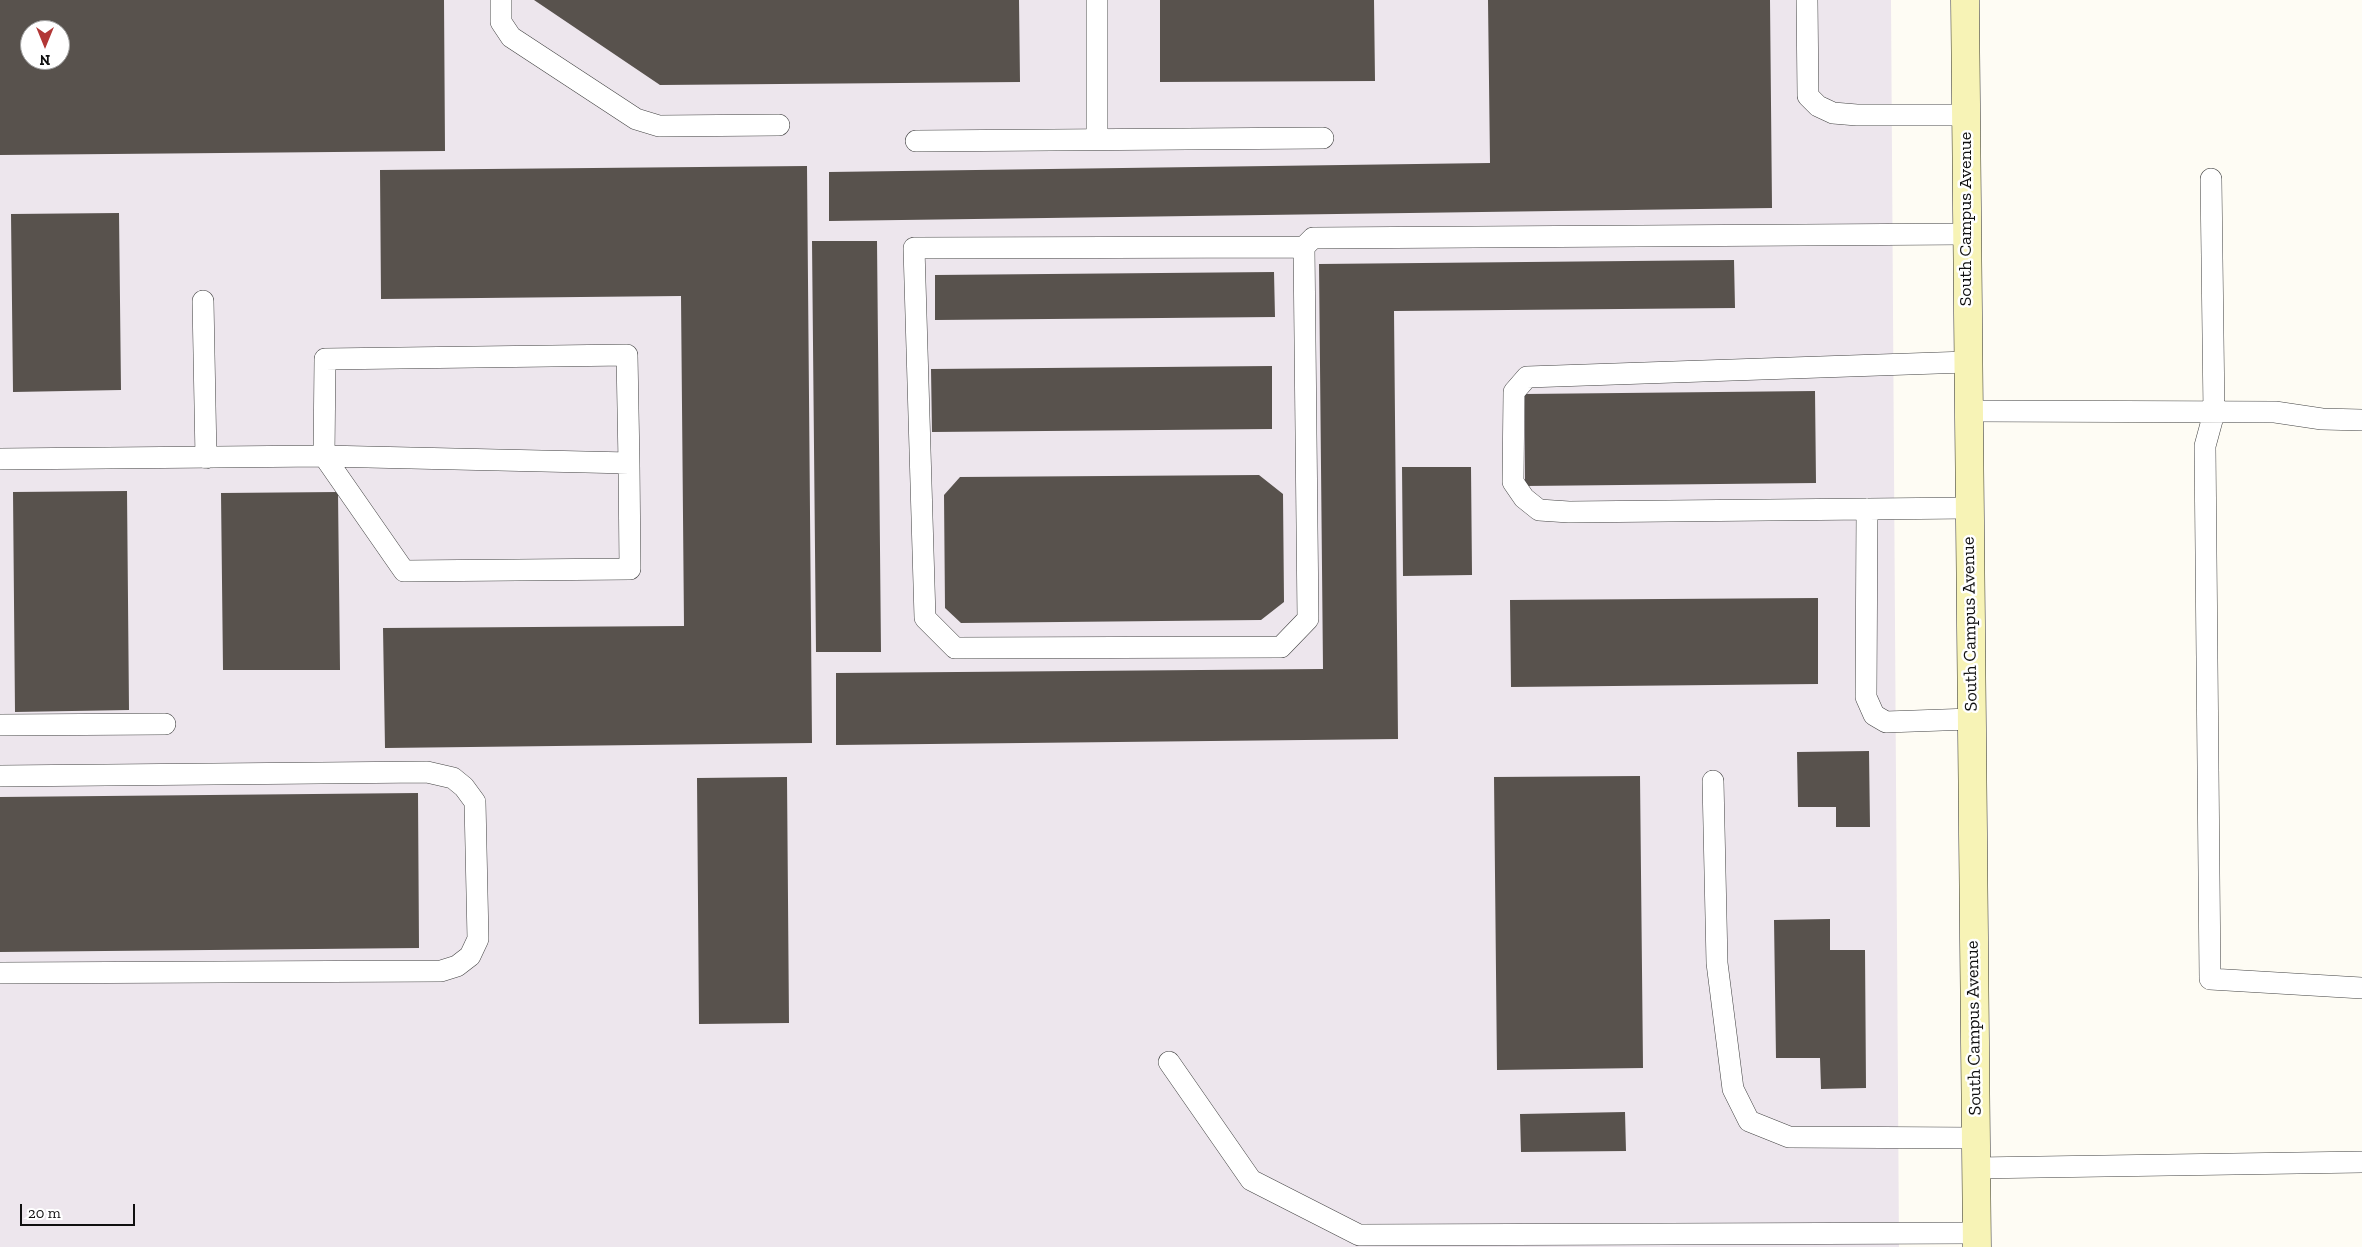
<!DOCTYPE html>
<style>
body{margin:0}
#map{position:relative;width:2362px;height:1247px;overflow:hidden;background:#fefcf4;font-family:"Zilla Slab",serif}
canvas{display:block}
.north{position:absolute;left:20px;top:20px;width:50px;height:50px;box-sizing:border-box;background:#fff;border:1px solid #9f9f9f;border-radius:50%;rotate:180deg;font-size:14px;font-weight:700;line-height:20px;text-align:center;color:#101010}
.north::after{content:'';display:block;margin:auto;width:18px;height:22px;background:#b23736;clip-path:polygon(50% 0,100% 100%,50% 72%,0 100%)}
.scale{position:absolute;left:20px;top:1204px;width:115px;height:22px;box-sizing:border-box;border:2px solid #101010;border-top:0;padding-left:6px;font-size:15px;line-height:18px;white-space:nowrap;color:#101010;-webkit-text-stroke:4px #fff;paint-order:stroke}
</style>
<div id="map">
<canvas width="2362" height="1247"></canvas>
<div class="north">N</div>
<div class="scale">20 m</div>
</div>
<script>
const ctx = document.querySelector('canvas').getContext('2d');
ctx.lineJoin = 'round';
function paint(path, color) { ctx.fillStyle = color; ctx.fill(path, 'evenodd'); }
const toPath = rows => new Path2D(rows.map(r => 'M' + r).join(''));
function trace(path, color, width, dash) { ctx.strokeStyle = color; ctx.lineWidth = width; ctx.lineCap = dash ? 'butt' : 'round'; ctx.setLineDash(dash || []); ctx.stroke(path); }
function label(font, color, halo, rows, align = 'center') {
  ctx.font = font + ' "Zilla Slab",serif'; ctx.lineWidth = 5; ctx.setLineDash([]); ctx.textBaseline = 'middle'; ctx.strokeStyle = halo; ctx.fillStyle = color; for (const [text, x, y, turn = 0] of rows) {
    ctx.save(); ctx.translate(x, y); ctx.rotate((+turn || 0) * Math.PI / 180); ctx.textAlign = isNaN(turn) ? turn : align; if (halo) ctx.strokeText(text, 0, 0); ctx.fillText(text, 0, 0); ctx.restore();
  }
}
paint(toPath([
 [0,0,1891,0,1899,1247,0,1247],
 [30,30,60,30,60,60,30,60]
]), '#ede6ed');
paint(toPath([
 [0,0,444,0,445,151,0,155],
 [30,30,60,30,60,60,30,60],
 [534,0,1019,0,1020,82,660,85],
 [1160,0,1374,0,1375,81,1160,82],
 [1488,0,1770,0,1772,208,829,221,829,172,1490,163],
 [807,166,812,743,385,748,383,628,684,626,681,296,381,299,380,170],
 [119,213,121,390,13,392,11,214],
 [812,241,877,241,881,652,816,652],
 [1734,260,1735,308,1394,311,1398,739,836,745,836,673,1323,669,1319,264],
 [1274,272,1275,317,935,320,935,275],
 [1272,366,1272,429,932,432,931,369],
 [1815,391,1816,483,1525,486,1525,394],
 [1402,467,1471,467,1472,575,1403,576],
 [1259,475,1283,494,1284,602,1261,620,961,623,945,608,944,495,960,477],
 [127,491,129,710,15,712,13,492],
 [338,492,340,670,223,670,221,493],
 [1818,598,1818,684,1511,687,1510,600],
 [1869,751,1870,827,1836,827,1836,807,1798,807,1797,752],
 [1640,776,1643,1068,1497,1070,1494,777],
 [787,777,789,1023,699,1024,697,778],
 [418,793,419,948,0,952,0,797],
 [1830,919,1830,950,1865,950,1866,1088,1821,1089,1820,1058,1776,1058,1774,920],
 [1625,1112,1626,1151,1521,1152,1520,1114]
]), '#58524d');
const lane = toPath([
 [501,0,501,22,511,37,636,119,659,126,779,125],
 [1097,0,1097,138],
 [1807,0,1808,96,1818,106,1833,113,1857,115,1965,115],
 [916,141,1323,138],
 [2211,179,2214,413,2205,446,2210,979,2362,988],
 [1304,247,1308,619,1281,647,955,648,925,618,914,248,1304,247,1313,238,1966,234],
 [203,301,206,458],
 [1967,362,1527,377,1514,392,1513,482,1524,498,1539,510,1569,512,1968,508],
 [1967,411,2275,412,2322,419,2362,420],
 [0,459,324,456,404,571,630,569,629,463,627,355,325,359,324,456,629,463],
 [1867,509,1866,697,1874,715,1886,722,1971,719],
 [0,725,165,724],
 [0,776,427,772,453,778,464,787,475,802,478,939,470,956,457,966,441,971,0,973],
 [1713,781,1717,963,1733,1089,1749,1121,1789,1137,1976,1138],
 [1169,1062,1251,1180,1359,1235,1977,1233],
 [1976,1168,2362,1162]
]);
const secondary = toPath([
 [1965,0,1977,1247]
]);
trace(lane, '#434343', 22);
trace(secondary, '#323232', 29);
trace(lane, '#fff', 21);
trace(secondary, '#f7f3b6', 28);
label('18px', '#101010', '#fff', [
 ["South Campus Avenue",1966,219,-90],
 ["South Campus Avenue",1970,624,-91],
 ["South Campus Avenue",1974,1028,-91]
]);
</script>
